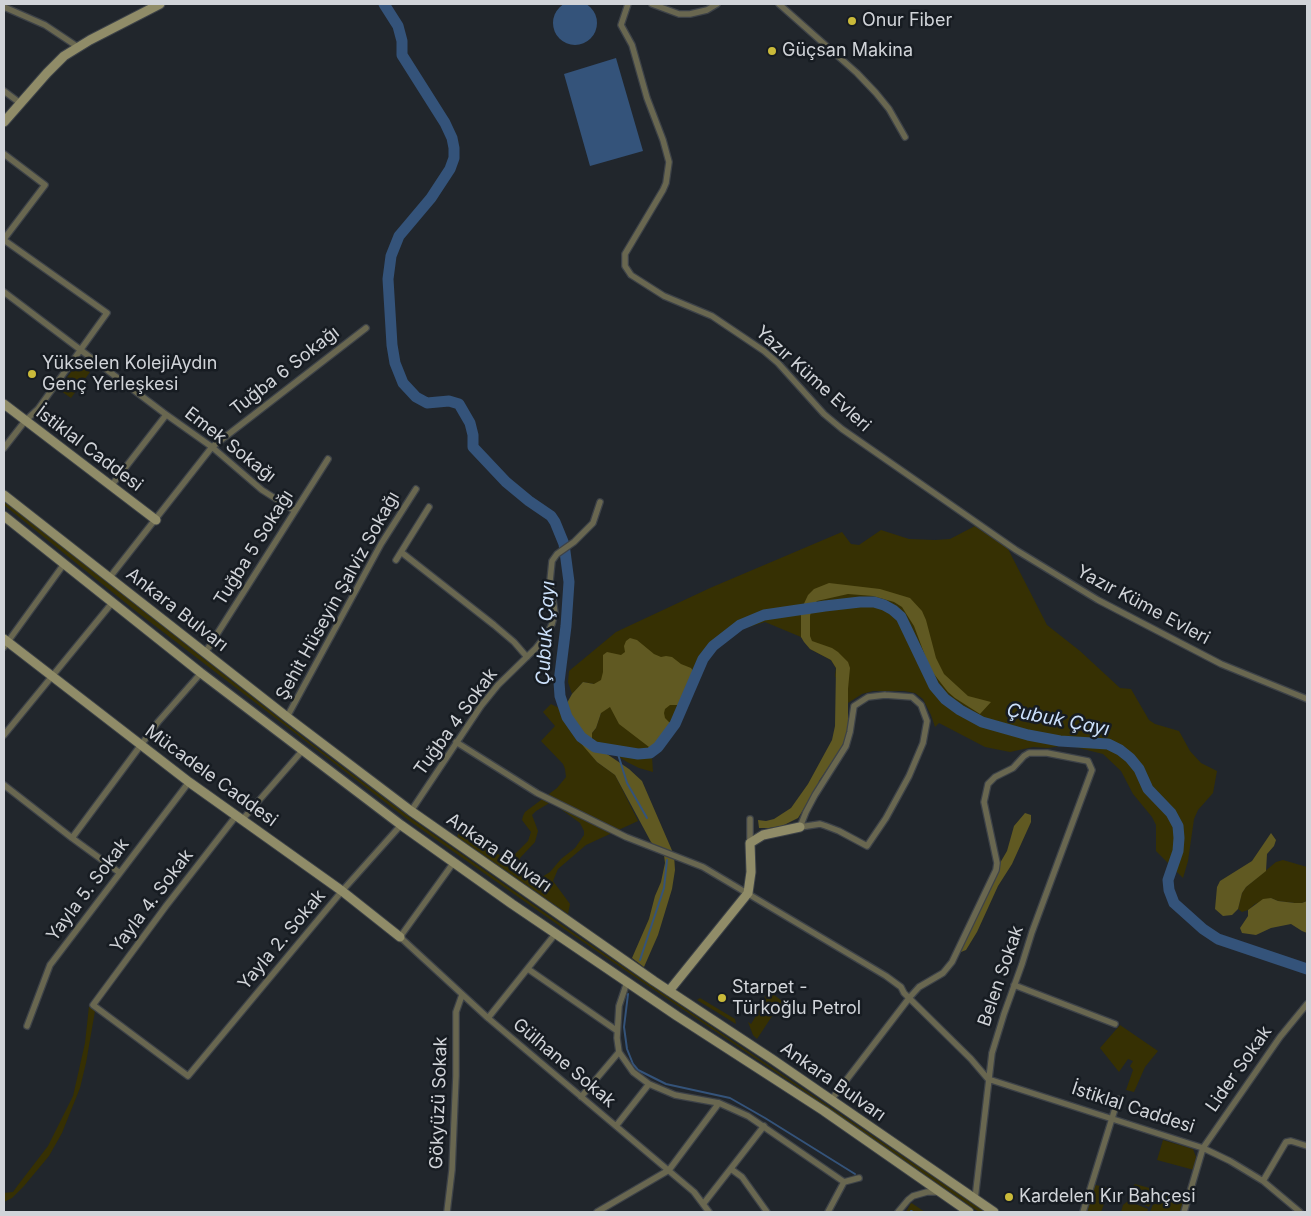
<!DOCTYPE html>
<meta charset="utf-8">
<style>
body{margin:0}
#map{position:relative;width:1311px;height:1216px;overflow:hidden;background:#21262c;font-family:Inter,sans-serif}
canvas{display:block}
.frame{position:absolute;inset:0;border:5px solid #d1d4d9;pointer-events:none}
</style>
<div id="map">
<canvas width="1311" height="1216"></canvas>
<div class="frame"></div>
</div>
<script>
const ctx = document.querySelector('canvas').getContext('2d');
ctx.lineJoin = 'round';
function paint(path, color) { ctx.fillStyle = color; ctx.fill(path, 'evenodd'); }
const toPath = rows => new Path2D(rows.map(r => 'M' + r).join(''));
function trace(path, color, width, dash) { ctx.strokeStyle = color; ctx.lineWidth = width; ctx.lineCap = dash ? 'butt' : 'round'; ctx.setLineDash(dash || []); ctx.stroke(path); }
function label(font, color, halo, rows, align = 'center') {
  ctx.font = font + ' Inter,sans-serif'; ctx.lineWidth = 5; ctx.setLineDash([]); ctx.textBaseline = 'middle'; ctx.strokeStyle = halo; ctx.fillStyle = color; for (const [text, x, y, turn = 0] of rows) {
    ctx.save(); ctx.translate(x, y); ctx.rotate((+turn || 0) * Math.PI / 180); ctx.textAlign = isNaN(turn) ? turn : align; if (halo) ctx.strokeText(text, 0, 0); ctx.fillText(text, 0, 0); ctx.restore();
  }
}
paint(toPath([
 [78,363,90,372,71,398,58,389],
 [4,501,312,744,416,822,575,934,985,1212,979,1212,814,1098,564,929,411,822,137,612,4,505],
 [975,526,1007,547,1047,625,1080,651,1120,688,1131,689,1149,720,1155,724,1179,731,1190,751,1201,763,1217,771,1213,793,1198,810,1194,819,1188,861,1183,878,1156,851,1156,825,1152,817,1133,794,1121,771,1103,754,1067,745,1048,748,1033,747,1010,752,985,747,939,723,935,727,931,715,923,699,915,693,904,691,873,691,862,694,848,703,835,676,836,668,831,660,810,649,801,637,765,622,736,631,707,659,673,732,664,745,652,757,653,772,639,768,627,762,592,740,592,733,596,728,601,713,594,684,583,682,572,694,568,682,569,671,616,632,710,588,842,532,851,544,859,545,881,530,909,539,935,540,950,539],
 [551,704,563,710,567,723,597,762,615,775,638,821,586,845,558,869,553,881,570,904,568,914,457,837,461,829,504,858,508,858,515,854,528,841,531,832,522,820,523,816,525,812,557,788,566,777,565,769,563,764,541,741,555,726,543,712],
 [551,802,580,823,584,831,584,835,575,848,561,859,550,872,542,877,534,879,522,871,518,864,520,858,535,842,538,831,532,815,536,811],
 [1283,860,1307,867,1307,901,1302,903,1295,903,1278,901,1271,898,1255,904,1248,910,1242,912,1238,909,1242,893,1246,887,1276,862],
 [769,991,782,1001,757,1039,753,1035,748,1022,751,1024,762,1006,760,1004],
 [700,998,735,1019,736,1024,697,1000],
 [89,1006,95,1011,86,1063,80,1088,62,1133,49,1156,24,1186,12,1198,4,1202,4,1193,13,1192,18,1185,48,1146,73,1096,85,1043],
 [1120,1025,1158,1051,1145,1067,1134,1092,1126,1090,1133,1070,1130,1066,1133,1061,1128,1059,1119,1072,1100,1048],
 [1163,1140,1193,1149,1196,1157,1194,1170,1157,1160],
 [1135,1184,1186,1198,1180,1212,1150,1212,1157,1194,1132,1187],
 [1095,1185,1110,1188,1101,1212,1087,1212],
 [1138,1191,1154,1197,1149,1207,1127,1198,1130,1193],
 [1128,1201,1148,1209,1147,1212,1121,1212,1123,1205],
 [911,1203,913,1204,925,1212,906,1212]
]), '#363003');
paint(toPath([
 [829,583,880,589,910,598,922,611,926,620,936,658,944,674,968,696,991,702,980,714,955,698,948,692,930,669,914,626,907,615,902,607,894,602,873,596,848,594,817,601,812,607,810,616,810,636,812,641,832,648,838,652,848,662,850,668,848,689,848,727,846,738,840,750,819,781,818,786,798,818,782,826,769,828,759,828,758,820,766,821,774,819,791,808,808,784,832,740,835,726,836,668,831,660,810,649,804,642,801,637,801,610,808,595,814,589],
 [630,638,637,640,654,654,661,657,666,656,672,657,681,664,691,668,694,672,694,678,688,702,683,705,670,705,665,709,664,713,665,718,675,728,673,732,662,734,655,747,649,747,619,724,610,707,601,713,596,728,592,733,592,740,604,752,629,769,642,781,674,855,675,870,672,889,658,935,644,967,632,958,649,919,655,896,661,882,665,863,664,855,651,842,615,775,597,762,572,733,567,723,563,710,572,694,583,682,594,684,601,680,603,672,603,655,607,652,621,655,625,652,624,646,626,641],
 [1025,813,1031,815,1031,822,1012,864,998,886,977,932,966,950,961,952,957,948,963,933,994,866,1000,863,1007,851,1014,826],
 [1271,833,1276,840,1274,846,1267,854,1266,871,1246,887,1242,893,1238,909,1232,915,1223,916,1215,909,1217,887,1220,881,1252,861],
 [1271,898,1278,901,1295,903,1302,903,1307,901,1307,933,1302,931,1291,924,1271,928,1256,935,1242,933,1240,928,1248,916,1248,910,1263,899]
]), '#605922');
paint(toPath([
 '553 23a22 22 0 1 1 44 0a22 22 0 1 1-44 0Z',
 [616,58,643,151,590,166,564,74]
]), '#34537a');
trace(toPath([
 [617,751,627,783,647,818],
 [640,960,664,888,667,860],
 [628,994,624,1027,627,1049,633,1064,638,1070,666,1084,730,1098,765,1118,855,1174],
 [911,1211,913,1212]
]), '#34537a', 2);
trace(toPath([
 [384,4,398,26,402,41,402,55,445,123,452,138,454,148,454,158,450,169,431,198,399,236,391,256,388,279,392,345,395,363,403,383,416,397,427,403,449,401,459,404,470,423,473,435,473,447,506,482,529,501,551,516,555,522,564,544,569,582,566,626,559,682,560,696,567,717,581,737,595,747,638,754,650,753,658,747,675,724,703,659,713,646,740,625,764,615,825,606,860,602,874,602,884,605,893,610,901,617,934,686,945,699,960,710,982,722,1028,735,1060,741,1108,744,1120,750,1130,758,1139,769,1148,789,1171,813,1178,826,1179,838,1178,851,1168,880,1169,890,1174,903,1203,929,1218,939,1307,969]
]), '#34537a', 11);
const street = toPath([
 [628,4,621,25,632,45,647,98,663,140,669,162,666,183,663,190,625,254,625,266,631,275,664,296,712,316,764,351,778,363,824,414,842,429,1016,550,1098,600,1221,664,1307,699],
 [652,4,679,14,690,14,707,10,717,4],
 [779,4,857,73,876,93,889,109,905,137],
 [4,7,45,25,78,47],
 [4,91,20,103],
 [4,154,45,185,4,239],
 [4,240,107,313,38,409,25,421,4,448],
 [4,292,164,413,212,447,262,490,295,511],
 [111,486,166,415],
 [401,552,494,625,514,642,527,657],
 [396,560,429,507],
 [110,577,212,447,366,328],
 [4,647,64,564],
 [205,653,328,459],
 [885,695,912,697,921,705,927,721,923,743,909,776,886,818,867,846,839,831,826,826,820,824,800,827,806,812,815,795,846,746,850,732,854,706,868,697,885,695],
 [287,717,381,544,416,489],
 [4,735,112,603],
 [456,742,537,793,626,837,703,867,886,976,901,987,904,993,971,1059,988,1079,1203,1148,1230,1161,1263,1181,1300,1212],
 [4,785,72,838,120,873],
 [411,811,481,706,498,685,536,648,547,634,552,624,555,613,550,581,552,561,557,554,574,542,593,523,600,502],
 [236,816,166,906,93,1005,188,1076,342,891,401,825],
 [750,819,750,843],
 [242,820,302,751],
 [72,838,158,722,201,673],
 [454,862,400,937,488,1018,694,1192,709,1212],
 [528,969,616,1030],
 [627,982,619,1006,617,1038,619,1052,633,1072,649,1084,675,1095,719,1103,748,1116,844,1182],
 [1014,985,1115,1024],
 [488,1018,556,933],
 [27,1026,50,965,189,782],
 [581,1097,619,1052],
 [831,1100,910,997,919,987,943,973,952,962,996,870,997,863,984,802,988,784,995,777,1013,768,1024,756,1029,753,1047,753,1088,761,1092,770,1032,932,1022,964,1004,1014,992,1053,975,1199],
 [616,1126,649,1084],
 [731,1169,742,1177,767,1212],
 [1263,1181,1286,1142,1291,1141,1307,1146],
 [704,1203,764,1126],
 [447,1212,452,1170,456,1076,456,1012,462,995],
 [597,1212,669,1170,719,1103],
 [828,1212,844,1182,859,1178],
 [898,1212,908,1200,913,1196,927,1192,940,1192],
 [1083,1212,1118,1099],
 [1184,1212,1203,1148,1280,1037,1307,1004]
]);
const secondary = toPath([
 [4,122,47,73,64,56,90,40,160,4],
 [4,404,156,520],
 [4,495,287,717,411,811,654,981,772,1059,994,1212],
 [4,516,201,673,401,825,512,904,677,1016,824,1111,969,1212],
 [4,639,189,782,342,891,400,937],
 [669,991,748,893,751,872,750,843,763,835,800,827]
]);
trace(street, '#3d4248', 8);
trace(secondary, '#3d4248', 11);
trace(street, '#696750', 5.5);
trace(secondary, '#908c68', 9);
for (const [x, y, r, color] of [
 [852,21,5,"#caba3a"],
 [772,51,5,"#caba3a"],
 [32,374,5,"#caba3a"],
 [722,998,5,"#caba3a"],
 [1009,1197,5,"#caba3a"]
]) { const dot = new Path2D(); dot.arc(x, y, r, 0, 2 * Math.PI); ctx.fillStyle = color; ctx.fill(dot); trace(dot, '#171c22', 2); }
label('18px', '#d1d4d9', '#171c22', [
 ["Onur Fiber",862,21],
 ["Güçsan Makina",782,51],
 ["Yükselen KolejiAydın",42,364],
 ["Genç Yerleşkesi",42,385],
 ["Starpet -",732,988],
 ["Türkoğlu Petrol",732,1009],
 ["Kardelen Kır Bahçesi",1019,1197]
], 'left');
label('18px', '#d1d4d9', '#171c22', [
 ["Tuğba 6 Sokağı",285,371,-38],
 ["Yazır Küme Evleri",813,379,42],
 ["Emek Sokağı",230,445,38],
 ["İstiklal Caddesi",89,449,37],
 ["Tuğba 5 Sokağı",254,548,-58],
 ["Şehit Hüseyin Şalviz Sokağı",338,596,-61],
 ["Yazır Küme Evleri",1143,605,28],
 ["Ankara Bulvarı",177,610,38],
 ["Tuğba 4 Sokak",456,722,-54],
 ["Mücadele Caddesi",211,776,36],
 ["Ankara Bulvarı",499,853,35],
 ["Yayla 5. Sokak",88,890,-53],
 ["Yayla 4. Sokak",152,901,-53],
 ["Yayla 2. Sokak",282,940,-50],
 ["Belen Sokak",1001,976,-71],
 ["Gülhane Sokak",564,1063,40],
 ["Lider Sokak",1239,1069,-55],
 ["Ankara Bulvarı",833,1082,35],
 ["Gökyüzü Sokak",439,1103,-88],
 ["İstiklal Caddesi",1133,1108,18]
]);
label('italic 19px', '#cbdff9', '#171c22', [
 ["Çubuk Çayı",546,633,-87],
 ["Çubuk Çayı",1058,720,11]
]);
</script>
